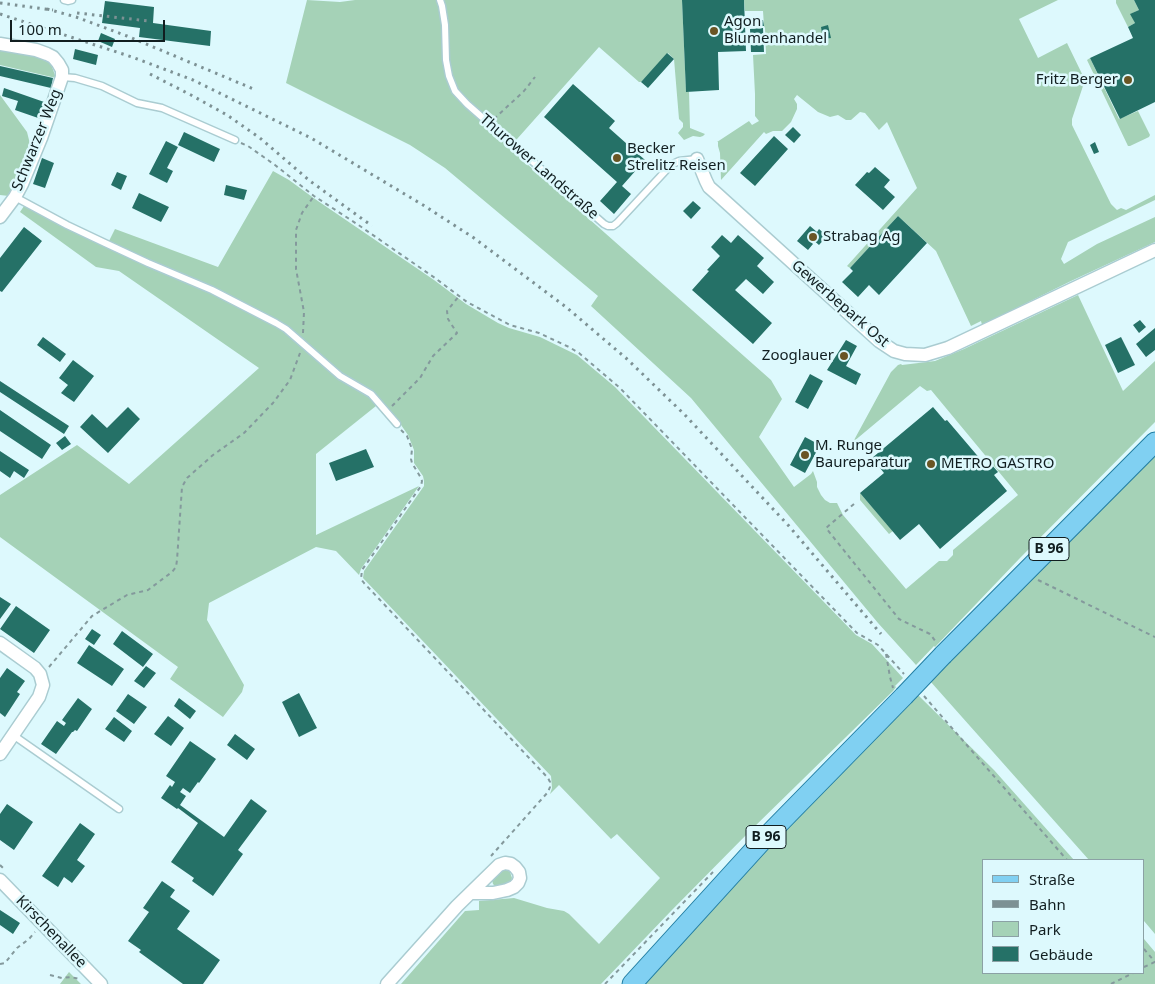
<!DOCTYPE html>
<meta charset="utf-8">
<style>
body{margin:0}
#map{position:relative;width:1155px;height:984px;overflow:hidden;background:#ddf9fd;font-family:"Noto Sans",sans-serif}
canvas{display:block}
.legend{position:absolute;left:982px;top:859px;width:162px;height:115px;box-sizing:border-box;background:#ddf9fd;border:1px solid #8ba1a5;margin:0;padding:6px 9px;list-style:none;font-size:15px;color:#111e20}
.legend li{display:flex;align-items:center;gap:10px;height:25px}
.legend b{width:25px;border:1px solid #8ba1a5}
.scale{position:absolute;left:10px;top:20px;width:155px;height:22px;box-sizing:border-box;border:2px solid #111e20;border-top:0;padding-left:6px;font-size:15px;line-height:18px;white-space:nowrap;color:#111e20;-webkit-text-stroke:4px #ddf9fd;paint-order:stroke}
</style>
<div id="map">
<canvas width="1155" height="984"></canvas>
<ul class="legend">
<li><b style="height:6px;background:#80d0f2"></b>Straße</li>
<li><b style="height:6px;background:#7d9194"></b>Bahn</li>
<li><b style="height:14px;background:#a5d2b7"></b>Park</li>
<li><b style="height:14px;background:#257167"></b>Gebäude</li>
</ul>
<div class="scale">100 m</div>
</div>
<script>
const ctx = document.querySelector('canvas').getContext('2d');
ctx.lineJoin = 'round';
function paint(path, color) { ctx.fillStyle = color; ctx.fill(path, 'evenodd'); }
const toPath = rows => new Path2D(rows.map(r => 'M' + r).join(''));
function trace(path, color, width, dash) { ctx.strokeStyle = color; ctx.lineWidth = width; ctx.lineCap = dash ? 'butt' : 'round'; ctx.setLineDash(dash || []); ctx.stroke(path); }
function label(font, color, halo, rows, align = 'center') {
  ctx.font = font + ' "Noto Sans",sans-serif'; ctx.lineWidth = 5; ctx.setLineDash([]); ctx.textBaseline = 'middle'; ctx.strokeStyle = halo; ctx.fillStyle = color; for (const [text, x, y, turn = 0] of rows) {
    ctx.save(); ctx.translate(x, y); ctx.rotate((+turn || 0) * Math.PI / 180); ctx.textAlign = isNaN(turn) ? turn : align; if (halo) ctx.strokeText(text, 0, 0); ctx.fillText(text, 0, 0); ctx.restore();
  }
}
paint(toPath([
 [307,0,340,2,355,0,682,0,686,91,689,92,690,128,705,134,703,136,700,137,693,136,684,140,678,133,683,127,683,123,679,119,674,59,668,53,641,82,639,82,599,47,509,148,771,380,782,399,759,437,794,487,811,474,813,471,817,482,817,487,821,495,825,500,830,503,837,503,843,515,906,589,939,561,947,561,953,555,953,550,1018,495,931,390,927,391,920,386,853,442,891,372,898,365,901,364,902,365,935,361,964,349,1078,295,1123,391,1155,361,1155,422,1020,558,935,647,934,646,916,665,878,623,691,398,591,306,598,296,445,168,410,145,286,83],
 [744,0,1058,0,1019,19,1038,58,1067,43,1085,80,1072,119,1072,125,1106,194,1111,204,1117,210,1121,208,1126,210,1155,195,1155,200,1068,242,1061,259,1064,264,1097,244,1155,217,1155,242,1071,281,982,325,981,321,971,326,936,251,898,216,850,268,847,266,917,188,887,122,879,130,865,113,860,112,851,120,846,120,838,115,830,117,818,112,797,95,794,99,797,104,797,109,791,122,782,131,773,131,766,134,764,132,721,180,720,153,718,146,718,142,717,142,749,121,752,125,759,121,755,116,755,94,753,55,766,54,765,28,764,26,763,11,745,11],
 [1116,0,1134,0,1139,10,1131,14,1135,23,1128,27,1116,3],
 [0,47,36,53,51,64,56,78,0,65],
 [1090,58,1119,119,1138,111,1150,135,1149,137,1130,146,1128,146,1087,60],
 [0,95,27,132,31,148,9,196,0,195],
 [273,171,289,180,315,199,434,280,466,304,498,323,509,328,540,337,577,355,615,387,856,635,872,644,903,678,895,686,896,687,893,691,751,830,671,911,601,984,401,984,465,911,479,910,479,901,514,898,547,908,564,911,569,914,599,944,660,878,617,834,611,839,559,785,550,794,552,788,551,776,363,578,364,571,424,486,424,481,423,476,414,463,414,450,408,435,399,422,381,402,316,454,316,535,419,486,361,569,359,575,336,551,316,547,209,603,207,620,244,685,242,692,223,717,170,679,178,667,0,537,0,495,77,445,129,484,259,368,119,271,96,267,20,212,24,206,106,247,115,229,218,267],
 [1155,453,1155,934,1144,921,1144,860,1089,860,930,681],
 [860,493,893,531,889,534,860,500],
 [918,695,994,770,1074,860,984,860,984,973,1144,973,1144,939,1155,952,1155,984,641,984,750,862],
 [502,870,507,870,510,872,512,878,511,881,508,884,497,886,494,885,493,884,492,880],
 [69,972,81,984,60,984]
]), '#a5d2b7');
paint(toPath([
 [682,0,744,0,746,51,718,52,719,90,686,92],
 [1134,0,1155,0,1155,102,1120,119,1090,58,1133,38,1128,27,1135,23,1130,14,1139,10],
 [105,1,154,7,153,23,211,31,210,46,139,37,140,28,102,23],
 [763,20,764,26,753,26,752,21],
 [828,25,831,38,823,39,821,27],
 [763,28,764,52,751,52,750,29],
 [101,33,115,39,112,47,98,41],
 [75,49,98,55,96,65,73,59],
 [667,53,674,59,648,88,641,82],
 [0,66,53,78,51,88,0,76],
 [573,84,615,121,609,128,645,160,622,186,631,194,614,214,600,201,617,182,544,117],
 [4,88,47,103,41,119,15,110,18,101,2,96],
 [793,127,801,135,794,143,785,135],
 [184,132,220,149,214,162,178,145],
 [774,136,788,149,755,186,740,173],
 [166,141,178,147,167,168,173,171,167,183,149,174],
 [1095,142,1099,152,1094,154,1090,145],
 [42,158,54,163,45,188,33,184],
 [875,167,890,180,884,187,895,197,883,210,855,185,867,172,869,173],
 [117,172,127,176,121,190,111,185],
 [226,185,247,190,244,200,224,195],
 [139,193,169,207,161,222,132,208],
 [693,201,701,208,691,219,683,211],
 [898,216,927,243,879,295,869,285,858,297,842,282,853,271,850,268],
 [810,226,817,232,819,229,827,236,819,245,812,239,810,241,813,244,808,250,797,241],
 [24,227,42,241,2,292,0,291,0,258],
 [722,235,731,243,738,235,764,258,757,266,774,282,763,294,746,279,735,290,772,323,753,344,692,290,709,271,707,270,720,256,711,247],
 [1140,320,1146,327,1139,333,1133,325],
 [1155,328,1155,350,1146,357,1136,344],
 [43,337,66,354,60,362,37,345],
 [1121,337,1135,365,1118,373,1105,345],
 [846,340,857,346,846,366,861,374,856,385,827,370],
 [73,360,94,376,74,402,61,393,68,385,59,378],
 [810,374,823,381,808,409,795,402],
 [0,381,69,426,64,434,0,392],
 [128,407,140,419,108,453,80,427,92,414,107,428],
 [933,407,945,421,947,420,987,467,991,464,998,472,994,475,1007,491,940,549,919,524,900,540,860,493,884,473,872,458],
 [0,410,51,445,42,459,0,431],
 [65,436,71,444,62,450,56,443],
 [805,437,820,445,805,473,790,465],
 [366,449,374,467,336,481,329,463],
 [0,451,29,470,24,478,14,471,10,478,0,471],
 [0,597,11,604,0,619],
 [16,606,50,630,34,653,0,629],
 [92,629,101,635,94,645,85,639],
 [122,631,153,654,143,667,113,644],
 [89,645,124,669,112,686,77,663],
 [146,666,156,673,144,688,134,681],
 [7,668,25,681,17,692,20,694,5,717,0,713,0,678],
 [299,693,317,728,299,737,282,702],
 [128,694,147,707,134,724,116,711],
 [78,698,92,709,77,731,75,730,73,732,72,732,56,754,41,744,57,721,64,726,66,723,62,720],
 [179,698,196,711,190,719,174,706],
 [168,716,184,728,171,746,154,734],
 [114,717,132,731,124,742,105,729],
 [235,734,255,749,247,760,227,745],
 [190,741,216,759,199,783,198,782,190,793,183,788,180,792,186,796,180,805,224,837,251,799,267,811,238,850,243,854,213,896,192,881,194,878,171,862,198,823,178,808,177,809,161,798,170,785,172,787,175,782,166,776],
 [7,804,33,822,14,850,0,840,0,814],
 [80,823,95,834,77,860,85,866,72,883,64,877,58,887,42,876],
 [162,881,175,890,170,897,190,911,177,929,220,960,203,984,183,984,139,952,141,950,128,941,149,912,143,908],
 [0,910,20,923,13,934,0,925]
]), '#257167');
const lane = toPath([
 [64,0,68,1,72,0],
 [440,0,442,6,445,25,446,60,449,76,455,91,467,104,604,224,608,226,613,226,617,223,671,165,679,161,697,159],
 [62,77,75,78,102,86,137,103,162,108,235,140],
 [15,197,67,225,105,243,148,263,212,290,276,323,286,329,340,376,371,394,397,424],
 [13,735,119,809]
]);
const street = toPath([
 [0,44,36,50,47,54,53,57,58,63,62,70,62,77,41,138,22,184,15,197,0,217],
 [697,159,706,181,709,187,717,194,879,341,894,351,905,354,925,355,948,348,1155,250],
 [0,643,35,668,40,674,43,685,39,697,0,754],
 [0,880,101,984],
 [387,984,457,906,499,865,505,863,511,864,515,867,519,872,520,878,518,883,514,887,507,890,493,893,472,893]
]);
const primary = toPath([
 [943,655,1155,442],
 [632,984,762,841,904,696]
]);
trace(lane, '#aaccd1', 9);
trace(street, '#aaccd1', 15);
trace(primary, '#227ea3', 21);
trace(toPath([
 [494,119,524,91,535,77],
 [241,143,248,146,275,165,314,196,357,224,435,278,467,302,510,325,539,333,569,347,579,353,620,388,857,633,878,645,904,674],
 [303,333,304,312,296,269,296,230,302,213,314,196],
 [392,406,420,378,433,356,457,333,448,319,447,311,459,296],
 [401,430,407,436,412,449,411,459,412,463,421,478,422,481,421,486,362,570,361,579,364,583,548,778,550,782,550,787,548,792,491,856],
 [854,504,826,528,899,619,930,634,936,642],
 [1038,580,1155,637],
 [886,654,890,677,893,688],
 [49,667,92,616,127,595,148,590,172,572,176,567,177,560,182,487,187,478,213,455,244,433,273,403,290,380,300,353],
 [924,696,1067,860],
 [0,865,4,869],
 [1144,949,1155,962],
 [0,964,5,963,17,948,29,939,35,932],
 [1144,967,1155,962],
 [50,975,62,978,71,977,79,979],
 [605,984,713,872],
 [1111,984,1133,973]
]), '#84999c', 2, [4, 4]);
trace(lane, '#fff', 6);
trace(street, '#fff', 12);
trace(primary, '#80d0f2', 19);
trace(toPath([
 [0,3,53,10],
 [47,9,76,17,127,36,256,90],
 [77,13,149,21],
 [0,14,132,57,193,80,311,138,423,205,474,238,566,307,627,359,684,414,788,525,881,634],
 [150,74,191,95,227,115,260,138,310,181,372,226]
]), '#7d9194', 3, [2.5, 5]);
const primaryBridge = toPath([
 [904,696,943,655]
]);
trace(primaryBridge, '#227ea3', 21, []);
trace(primaryBridge, '#80d0f2', 19);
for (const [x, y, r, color] of [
 [714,31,5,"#6a5524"],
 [1128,80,5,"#6a5524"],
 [617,158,5,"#6a5524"],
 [813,237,5,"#6a5524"],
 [844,356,5,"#6a5524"],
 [805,455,5,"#6a5524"],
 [931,464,5,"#6a5524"]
]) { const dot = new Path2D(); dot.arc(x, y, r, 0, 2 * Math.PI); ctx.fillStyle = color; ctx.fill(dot); trace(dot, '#ddf9fd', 2); }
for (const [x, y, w] of [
 [1049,549,40],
 [766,837,40]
]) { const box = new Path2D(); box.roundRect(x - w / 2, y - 11.5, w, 23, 4); ctx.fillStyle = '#ddf9fd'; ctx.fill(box); trace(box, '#111e20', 1); }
label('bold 14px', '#111e20', null, [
 ["B 96",1049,549],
 ["B 96",766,837]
]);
label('15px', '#111e20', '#ddf9fd', [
 ["Agon",724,22],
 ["Blumenhandel",724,39],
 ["Fritz Berger",1118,80,"right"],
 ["Becker",627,149],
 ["Strelitz Reisen",627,166],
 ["Strabag Ag",823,237],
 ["Zooglauer",834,356,"right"],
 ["M. Runge",815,446],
 ["Baureparatur",815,463],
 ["METRO GASTRO",941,464]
], 'left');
label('15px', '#111e20', '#ddf9fd', [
 ["Schwarzer Weg",37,140,-68],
 ["Thurower Landstraße",539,167,41],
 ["Gewerbepark Ost",840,304,41],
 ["Kirschenallee",51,932,46]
]);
</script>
